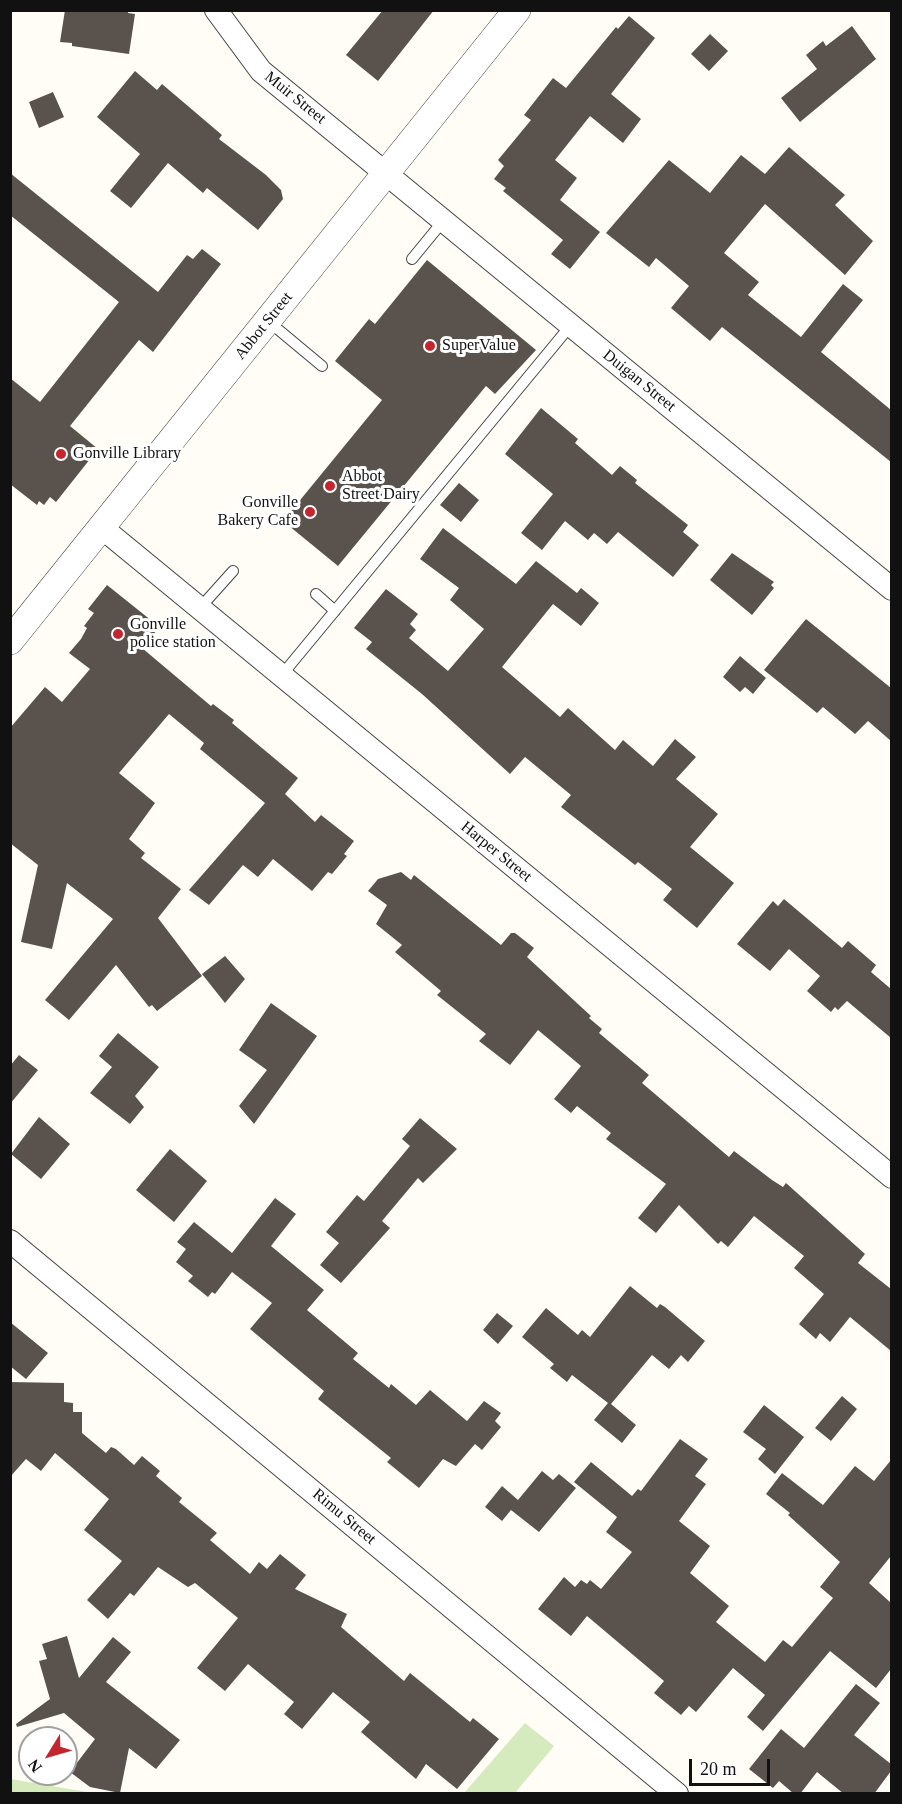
<!DOCTYPE html>
<style>
body{margin:0}
#map{position:relative;width:902px;height:1804px;overflow:hidden;background:#fffdf5;font-family:Georgia,serif}
canvas{display:block}
.frame{position:absolute;inset:0;border:12px solid #111;pointer-events:none}
.north{position:absolute;left:18px;top:1726px;width:60px;height:60px;box-sizing:border-box;background:#fff;border:2px solid #a0a0a0;border-radius:50%;rotate:233deg;font-size:16px;font-weight:700;line-height:24px;text-align:center;color:#111}
.north::after{content:'';display:block;margin:auto;width:21px;height:27px;background:#c4262e;clip-path:polygon(50% 0,100% 100%,50% 72%,0 100%)}
.scale{position:absolute;left:689px;top:1759px;width:81px;height:27px;box-sizing:border-box;border:3px solid #111;border-top:0;padding-left:8px;font-size:18px;line-height:21px;white-space:nowrap;color:#111;-webkit-text-stroke:4px #fff;paint-order:stroke}
</style>
<div id="map">
<canvas width="902" height="1804"></canvas>
<div class="frame"></div>
<div class="north">N</div>
<div class="scale">20 m</div>
</div>
<script>
const ctx = document.querySelector('canvas').getContext('2d');
ctx.lineJoin = 'round';
function paint(path, color) { ctx.fillStyle = color; ctx.fill(path, 'evenodd'); }
const toPath = rows => new Path2D(rows.map(r => 'M' + r).join(''));
function trace(path, color, width, dash) { ctx.strokeStyle = color; ctx.lineWidth = width; ctx.lineCap = dash ? 'butt' : 'round'; ctx.setLineDash(dash || []); ctx.stroke(path); }
function label(font, color, halo, rows, align = 'center') {
  ctx.font = font + ' Georgia,serif'; ctx.lineWidth = 6; ctx.setLineDash([]); ctx.textBaseline = 'middle'; ctx.strokeStyle = halo; ctx.fillStyle = color; for (const [text, x, y, turn = 0] of rows) {
    ctx.save(); ctx.translate(x, y); ctx.rotate((+turn || 0) * Math.PI / 180); ctx.textAlign = isNaN(turn) ? turn : align; if (halo) ctx.strokeText(text, 0, 0); ctx.fillText(text, 0, 0); ctx.restore();
  }
}
paint(toPath([
 [525,1723,554,1746,515,1793,464,1793],
 [11,1779,93,1793,11,1793]
]), '#d5ebbd');
paint(toPath([
 [65,10,128,10,128,13,135,14,129,54,72,46,72,43,60,42],
 [383,10,434,10,378,81,346,55],
 [629,16,655,38,611,94,641,119,623,143,590,116,555,160,577,178,560,200,600,232,570,269,551,254,563,240,503,191,506,188,494,179,504,166,498,160,531,120,524,115,553,78,566,88,616,27,618,29],
 [852,26,876,59,800,122,781,98,817,69,806,55,823,41,826,46],
 [710,34,728,51,709,71,691,54],
 [135,71,157,90,162,84,222,135,219,139,266,175,281,190,283,199,258,230,207,188,203,193,168,163,131,208,110,191,140,154,97,117],
 [53,92,64,117,39,128,29,102],
 [789,147,845,195,835,205,873,241,845,275,765,204,724,253,759,282,748,295,801,337,843,284,863,300,821,352,891,410,891,462,722,327,710,341,671,308,689,286,656,258,649,267,606,233,669,160,710,193,741,155,765,174],
 [10,173,158,292,187,255,193,259,202,249,221,264,153,352,139,340,70,426,98,449,56,502,50,497,44,505,39,501,37,505,10,484,10,378,40,402,119,302,10,215],
 [427,260,536,350,495,394,486,386,338,566,283,521,382,400,335,361,369,319,375,324],
 [541,408,578,439,575,443,612,475,620,466,637,480,635,483,688,525,683,532,699,545,673,577,618,532,607,544,594,533,588,540,565,521,542,550,521,533,553,494,505,454],
 [459,483,479,500,461,522,440,505],
 [443,528,516,584,536,561,577,593,581,588,599,603,581,626,553,604,502,667,560,717,568,708,615,750,623,740,653,766,675,739,696,757,676,779,718,814,690,847,734,883,697,928,663,900,672,889,638,862,635,865,561,807,571,795,525,757,510,774,422,694,366,649,372,642,354,628,386,589,418,614,410,624,416,630,409,638,448,671,484,629,450,600,459,588,420,559],
 [732,553,774,582,771,585,774,588,752,615,710,580],
 [107,585,152,621,149,624,157,630,142,648,211,706,213,704,234,720,232,723,298,778,285,794,315,822,321,815,354,841,344,854,347,856,332,874,328,872,312,891,273,859,258,877,243,865,209,905,189,890,265,803,200,749,204,743,169,714,119,773,155,803,129,839,145,853,141,858,181,889,158,918,202,976,157,1011,152,1005,149,1007,116,965,69,1020,45,1000,113,919,67,883,52,949,21,942,38,865,10,843,10,728,45,687,62,702,90,669,69,653,81,639,87,628,84,626,94,613,88,609],
 [806,619,891,688,891,741,868,721,855,734,823,707,817,713,764,670],
 [740,656,766,678,753,694,745,687,740,692,723,677],
 [401,872,411,880,414,875,501,945,511,933,515,933,534,948,527,957,591,1016,589,1018,602,1029,599,1033,649,1075,642,1083,729,1157,734,1151,772,1180,783,1187,786,1183,865,1254,858,1263,891,1289,891,1351,850,1317,830,1342,820,1333,816,1339,799,1324,824,1294,794,1268,804,1256,754,1216,728,1247,721,1241,718,1244,679,1205,656,1233,638,1218,666,1184,606,1139,611,1133,577,1106,571,1113,554,1099,581,1066,538,1030,510,1065,479,1041,486,1034,437,995,441,991,395,952,402,945,376,924,387,905,368,891,378,879],
 [784,899,842,948,848,941,876,965,871,972,891,989,891,1038,847,1001,838,1010,835,1007,831,1012,807,991,820,976,789,949,770,971,737,944,773,901,778,906],
 [225,956,245,979,225,1003,202,974],
 [271,1003,317,1036,254,1124,239,1106,267,1070,239,1050],
 [118,1033,159,1067,135,1096,144,1107,130,1124,90,1093,112,1067,99,1056],
 [19,1055,38,1070,10,1104,10,1066],
 [39,1117,70,1144,41,1179,11,1154],
 [420,1118,457,1149,423,1183,418,1178,382,1221,390,1228,341,1283,320,1265,339,1243,326,1232,357,1195,364,1201,410,1146,402,1139],
 [170,1149,207,1181,174,1222,136,1190],
 [275,1198,296,1214,271,1246,324,1290,307,1310,358,1353,353,1359,389,1388,391,1384,416,1405,430,1390,467,1421,484,1401,501,1413,495,1421,501,1427,482,1450,475,1444,456,1466,443,1459,419,1488,387,1462,391,1458,318,1399,324,1391,250,1329,272,1303,232,1272,215,1294,212,1292,208,1297,188,1281,193,1276,176,1262,186,1249,177,1242,194,1222,232,1253],
 [630,1286,657,1308,660,1304,665,1307,705,1341,688,1362,681,1355,669,1369,652,1355,611,1404,636,1425,622,1443,594,1420,608,1403,572,1375,567,1382,550,1368,554,1364,522,1337,546,1308,578,1335,582,1330,590,1337],
 [497,1313,513,1326,498,1344,483,1330],
 [10,1322,48,1353,26,1379,10,1366],
 [10,1382,64,1383,64,1402,73,1403,73,1412,82,1412,82,1433,106,1453,111,1447,116,1449,134,1465,142,1456,160,1471,156,1476,182,1498,179,1502,217,1533,210,1540,250,1574,259,1562,267,1569,280,1554,306,1575,295,1589,347,1614,341,1627,404,1681,410,1673,470,1722,473,1718,499,1739,457,1789,426,1764,416,1779,361,1732,370,1722,333,1692,302,1729,284,1714,294,1702,248,1664,225,1691,197,1668,238,1618,195,1583,188,1587,158,1567,134,1596,130,1593,108,1619,87,1600,122,1561,84,1530,109,1499,55,1453,41,1471,26,1459,10,1477],
 [842,1396,857,1409,831,1441,815,1428],
 [764,1405,804,1437,775,1474,758,1459,766,1449,743,1432],
 [680,1439,708,1459,695,1476,706,1484,679,1521,710,1546,690,1573,729,1606,716,1622,765,1662,783,1640,792,1647,833,1598,820,1587,840,1562,788,1515,790,1513,766,1494,782,1473,823,1505,855,1466,874,1481,891,1460,891,1556,869,1583,891,1603,891,1669,876,1688,830,1651,763,1731,747,1717,765,1695,733,1668,696,1712,689,1706,681,1715,654,1693,664,1681,587,1616,571,1636,538,1609,564,1577,575,1587,581,1580,587,1584,590,1580,601,1589,632,1552,606,1532,617,1517,574,1482,591,1462,632,1496,638,1489,641,1491],
 [542,1471,553,1480,559,1474,576,1488,539,1532,511,1510,502,1521,485,1507,502,1486,518,1500],
 [67,1636,79,1678,113,1637,131,1652,106,1682,180,1740,156,1769,129,1748,120,1793,90,1787,70,1772,95,1739,64,1713,17,1727,16,1724,50,1699,39,1661,47,1659,42,1644],
 [856,1684,880,1703,854,1735,891,1764,891,1771,874,1794,844,1794,817,1772,800,1794,794,1794,779,1781,773,1788,749,1769,781,1729,804,1748]
]), '#5a524d');
const service = toPath([
 [412,259,444,220],
 [268,321,322,366],
 [316,594,335,611],
 [199,609,233,571],
 [281,676,571,325]
]);
const minor = toPath([
 [216,10,261,71,892,589],
 [101,527,892,1177],
 [10,1241,677,1794]
]);
const tertiary = toPath([
 [10,641,517,10]
]);
trace(service, '#444', 12);
trace(minor, '#444', 24);
trace(tertiary, '#444', 28);
trace(service, '#fff', 10);
trace(minor, '#fff', 22);
trace(tertiary, '#fff', 27);
for (const [x, y, r, color] of [
 [430,346,6,"#c4262e"],
 [61,454,6,"#c4262e"],
 [330,486,6,"#c4262e"],
 [310,512,6,"#c4262e"],
 [118,634,6,"#c4262e"]
]) { const dot = new Path2D(); dot.arc(x, y, r, 0, 2 * Math.PI); ctx.fillStyle = color; ctx.fill(dot); trace(dot, '#fff', 2); }
label('16px', '#111', '#fff', [
 ["Muir Street",295,98,39],
 ["Abbot Street",264,326,-51],
 ["Duigan Street",639,381,39],
 ["Harper Street",496,852,39],
 ["Rimu Street",344,1517,40]
]);
label('16px', '#111', '#fff', [
 ["SuperValue",442,346],
 ["Gonville Library",73,454],
 ["Abbot",342,477],
 ["Street Dairy",342,495],
 ["Gonville",298,503,"right"],
 ["Bakery Cafe",298,521,"right"],
 ["Gonville",130,625],
 ["police station",130,643]
], 'left');
</script>
